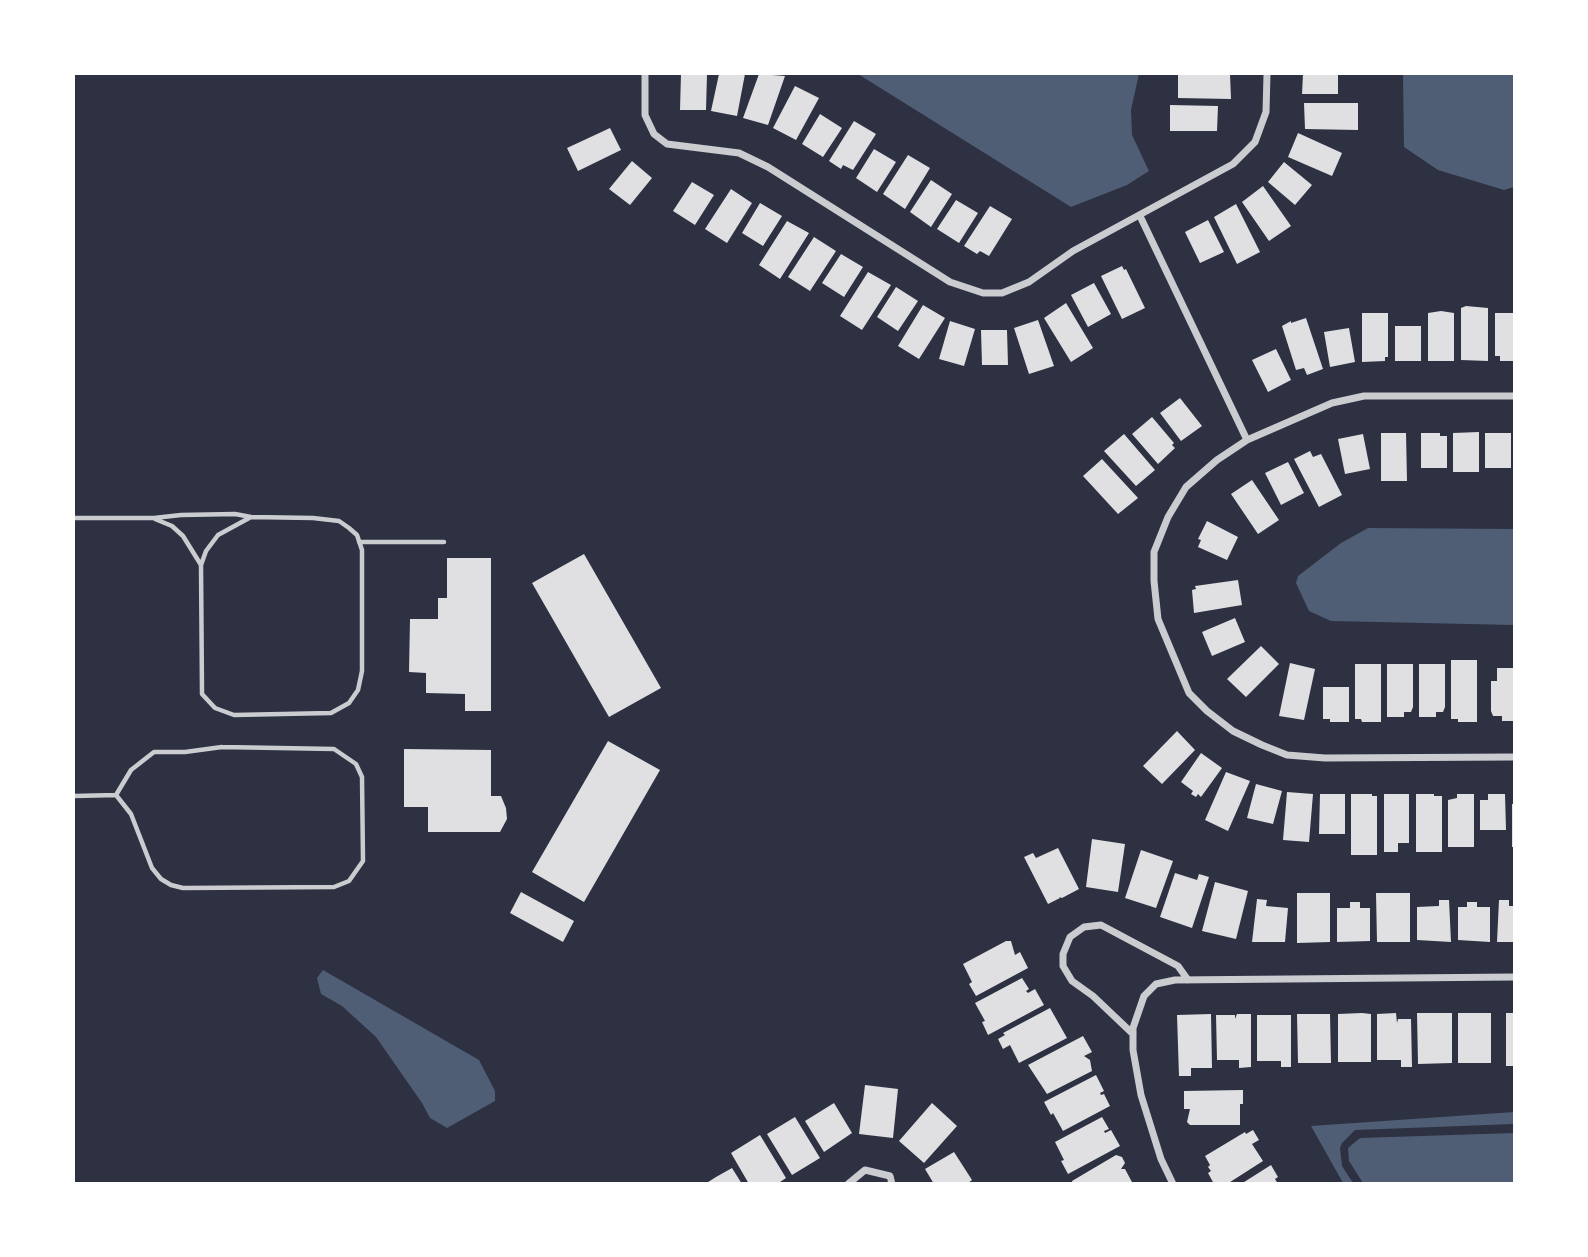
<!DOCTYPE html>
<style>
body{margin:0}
#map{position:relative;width:1588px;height:1257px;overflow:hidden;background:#2d3142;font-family:"Public Sans",sans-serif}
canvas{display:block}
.frame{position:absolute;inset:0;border:75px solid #fff;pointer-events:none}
</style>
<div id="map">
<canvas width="1588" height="1257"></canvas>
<div class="frame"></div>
</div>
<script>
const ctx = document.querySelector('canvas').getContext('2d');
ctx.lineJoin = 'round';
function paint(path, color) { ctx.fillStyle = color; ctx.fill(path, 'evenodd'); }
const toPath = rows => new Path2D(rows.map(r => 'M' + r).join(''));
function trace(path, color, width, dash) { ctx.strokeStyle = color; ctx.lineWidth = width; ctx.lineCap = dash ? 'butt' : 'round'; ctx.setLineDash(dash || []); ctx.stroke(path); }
paint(toPath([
 [858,74,1139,74,1131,110,1132,135,1149,171,1127,185,1071,207],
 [1403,74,1514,74,1514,187,1504,190,1438,170,1404,147],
 [1368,528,1514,529,1514,625,1331,621,1309,611,1296,583,1298,576,1341,543],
 [323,970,479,1060,495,1091,495,1101,447,1128,430,1118,422,1103,376,1037,342,1006,321,994,317,978],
 [1514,1112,1514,1124,1355,1130,1342,1143,1340,1148,1342,1166,1353,1183,1343,1183,1311,1126],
 [1514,1133,1514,1183,1363,1183,1349,1161,1348,1148,1360,1138]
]), '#4f5d75');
paint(toPath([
 [681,74,707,75,706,110,680,110],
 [719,74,745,74,737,116,711,111],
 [759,74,785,76,768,125,743,118],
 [1178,74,1230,74,1231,99,1178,98],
 [1303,74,1338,74,1338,94,1302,94],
 [795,86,819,98,796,140,773,128],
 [1304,103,1358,103,1358,130,1305,129],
 [1170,105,1218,106,1217,131,1170,131],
 [820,114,842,128,823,157,802,144],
 [854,121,876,134,853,170,843,165,841,169,829,161],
 [610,128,621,150,578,171,567,148],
 [1298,133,1342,153,1332,176,1288,157],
 [874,149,896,162,877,192,856,178],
 [908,155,930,168,905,209,883,194],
 [632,161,652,178,630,205,609,189],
 [1284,162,1312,185,1295,205,1268,182],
 [931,180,952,194,931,227,910,212],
 [692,182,714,195,695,225,673,211],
 [1263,186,1291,226,1269,241,1242,202],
 [731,189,752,203,727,243,705,229],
 [956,200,978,213,959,243,937,229],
 [760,203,782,216,763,246,742,233],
 [1236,204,1260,252,1237,264,1214,217],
 [990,206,1012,219,989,256,980,251,977,254,964,246],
 [1208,220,1224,252,1200,263,1185,232],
 [787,221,809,233,780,279,759,265],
 [814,237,836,251,810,291,788,277],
 [841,254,863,267,844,297,822,283],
 [1122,266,1124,270,1126,269,1145,308,1122,319,1101,276],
 [868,272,891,285,862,330,840,316],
 [1094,283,1111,314,1088,327,1071,295],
 [896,287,918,301,898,331,877,317],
 [1066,303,1093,348,1071,362,1044,318],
 [923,305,945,318,919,359,898,346],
 [1466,306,1488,308,1488,361,1461,360,1461,308],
 [1441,311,1454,313,1454,361,1428,361,1428,313],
 [1362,313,1388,313,1388,357,1385,357,1385,361,1362,362],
 [1495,313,1514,313,1514,361,1500,361,1500,356,1495,356],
 [1306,318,1323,369,1307,375,1304,368,1296,370,1282,326,1291,321,1291,323],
 [1038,320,1054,366,1029,374,1014,328],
 [950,321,975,329,964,366,939,359],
 [1395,326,1421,326,1421,361,1395,361],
 [1349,328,1355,362,1330,367,1324,332],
 [981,330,1007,330,1008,365,982,365],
 [1276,349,1291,380,1268,392,1252,360],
 [1180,398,1202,426,1181,441,1160,413],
 [1152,417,1174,443,1172,445,1175,448,1158,464,1132,434],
 [1479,432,1479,472,1453,472,1453,433],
 [1381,433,1406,433,1407,481,1381,481],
 [1421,433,1440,433,1440,436,1447,436,1447,468,1421,468],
 [1485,433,1511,433,1511,468,1485,468],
 [1124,434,1155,470,1136,486,1104,451],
 [1363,434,1370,469,1345,474,1338,439],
 [1310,451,1313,457,1321,454,1342,495,1319,507,1294,459],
 [1102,459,1138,498,1118,514,1083,476],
 [1288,462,1304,493,1281,505,1265,473],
 [1252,480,1279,520,1258,534,1231,494],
 [1207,521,1238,537,1227,560,1198,547,1201,540,1198,539],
 [584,554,661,688,609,717,532,583],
 [447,558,491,558,491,711,465,711,465,694,426,693,426,673,409,672,410,619,438,619,438,598,447,598],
 [1238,580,1242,605,1194,613,1192,590,1196,589,1195,586],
 [1235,618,1245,642,1212,656,1202,632],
 [1261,646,1279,664,1246,697,1227,679],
 [1451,660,1477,660,1477,722,1458,722,1458,719,1451,719],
 [1290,663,1315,669,1304,720,1279,716],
 [1355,664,1381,664,1381,722,1362,722,1361,719,1355,719],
 [1387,664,1413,664,1413,707,1411,712,1404,712,1404,717,1387,717],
 [1419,664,1445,664,1445,707,1443,712,1436,712,1436,717,1419,717],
 [1497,668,1514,668,1514,721,1502,721,1502,716,1493,716,1491,711,1491,681,1497,681],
 [1323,687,1349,687,1349,722,1330,722,1330,719,1323,719],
 [1177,731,1195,750,1162,784,1143,766],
 [608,741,660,770,584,902,532,872],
 [404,749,491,750,491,796,501,796,506,808,507,819,500,832,428,832,428,807,404,807],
 [1201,753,1222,768,1201,797,1198,794,1196,797,1191,794,1193,791,1181,782],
 [1226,772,1250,781,1228,831,1205,820],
 [1256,784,1282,791,1273,824,1247,818],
 [1287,792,1313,794,1309,842,1283,840],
 [1320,794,1345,794,1345,834,1319,834],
 [1351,794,1372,794,1372,796,1377,796,1377,855,1351,855],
 [1384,794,1409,794,1409,843,1398,843,1398,852,1384,852],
 [1416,794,1434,794,1434,796,1442,796,1442,852,1416,852],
 [1457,794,1474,794,1474,847,1448,847,1448,800,1457,798],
 [1488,794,1505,794,1506,830,1480,830,1480,800,1488,800],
 [1512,804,1514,804,1514,847,1512,847],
 [1092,839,1125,844,1118,892,1086,887],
 [1058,848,1079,889,1062,898,1059,897,1060,898,1048,904,1024,857,1033,853,1036,858],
 [1141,850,1173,861,1156,908,1125,898],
 [1175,873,1197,880,1199,874,1209,877,1192,928,1160,917],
 [1215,882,1248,891,1236,939,1202,931],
 [521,892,574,921,563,942,510,913],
 [1297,893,1330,893,1330,942,1297,943],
 [1376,893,1410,893,1410,942,1377,942],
 [1257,899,1267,900,1266,906,1288,908,1285,942,1252,942],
 [1439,900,1449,900,1451,942,1417,940,1417,907,1439,906],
 [1499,900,1509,900,1509,906,1514,906,1514,942,1497,942],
 [1350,902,1360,902,1360,908,1370,908,1370,941,1337,942,1337,908,1350,908],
 [1467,902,1477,902,1477,907,1490,907,1490,942,1458,940,1458,907,1467,907],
 [1006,941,1011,941,1015,955,1020,952,1028,968,976,996,969,984,972,982,963,964],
 [1022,978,1029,989,1026,991,1028,993,1035,989,1044,1005,988,1035,982,1022,985,1021,975,1003],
 [1050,1008,1067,1038,1019,1063,1010,1045,1003,1049,998,1039,1005,1035,1003,1033],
 [1362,1013,1371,1014,1371,1062,1338,1062,1338,1014],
 [1396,1013,1397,1023,1398,1019,1411,1019,1412,1067,1401,1067,1401,1060,1377,1060,1377,1014],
 [1417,1013,1452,1013,1452,1063,1418,1064],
 [1458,1013,1491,1013,1491,1063,1458,1063],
 [1506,1013,1514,1013,1514,1066,1506,1066],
 [1211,1014,1212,1068,1191,1068,1191,1076,1179,1076,1177,1015],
 [1237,1014,1251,1014,1251,1067,1239,1068,1239,1060,1217,1060,1216,1015,1235,1015,1235,1019],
 [1297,1014,1330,1014,1331,1063,1298,1063],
 [1257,1015,1291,1015,1291,1067,1281,1067,1281,1061,1257,1061],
 [1083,1036,1092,1052,1084,1056,1090,1060,1092,1071,1047,1094,1028,1065],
 [1096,1075,1104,1091,1100,1093,1101,1095,1104,1094,1110,1106,1063,1131,1053,1113,1051,1115,1044,1102],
 [865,1085,898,1089,893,1138,859,1134],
 [1243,1090,1243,1104,1240,1104,1240,1125,1190,1125,1187,1122,1190,1109,1184,1109,1184,1091],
 [834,1103,852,1133,824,1152,805,1121],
 [932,1103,957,1126,924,1163,899,1141],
 [795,1117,820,1158,792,1175,767,1134],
 [1102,1117,1109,1129,1104,1131,1105,1133,1111,1130,1120,1146,1068,1174,1061,1161,1064,1160,1055,1142],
 [1253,1130,1259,1140,1252,1144,1263,1161,1227,1184,1214,1184,1208,1173,1211,1171,1208,1167,1210,1165,1205,1156,1245,1132,1246,1134],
 [760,1135,786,1178,777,1184,749,1184,731,1153],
 [954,1152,972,1180,967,1184,934,1184,925,1169],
 [1116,1155,1122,1157,1125,1163,1121,1169,1125,1169,1133,1184,1073,1184,1072,1181],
 [1271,1165,1278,1177,1275,1179,1278,1184,1241,1184],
 [732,1168,742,1184,705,1184,716,1177]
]), '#e0e0e3');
trace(toPath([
 [74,518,154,518,181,515,235,514,251,517,313,518,339,521,349,528,357,535,362,550,362,671,358,690,349,703,331,713,234,715,215,708,202,694,201,565,206,551,218,535,251,517],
 [155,519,172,526,183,536,201,565],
 [359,542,444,542],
 [222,747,334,749,356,764,362,777,363,861,349,881,334,887,183,888,171,885,161,879,152,868,131,814,116,795,131,770,154,752,185,752,222,747],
 [74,796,116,795]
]), '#caccd0', 4.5);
trace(toPath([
 [645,74,645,115,654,134,667,144,739,153,768,167,950,282,983,293,1002,293,1029,282,1073,251,1233,164,1255,142,1266,112,1267,74],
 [1140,216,1247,440],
 [1514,396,1364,396,1332,403,1247,440,1217,460,1186,487,1168,517,1154,552,1154,581,1158,619,1189,693,1207,711,1233,731,1262,745,1287,755,1325,758,1514,757],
 [1133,1034,1093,996,1072,981,1063,966,1063,954,1070,937,1084,927,1101,925,1178,966,1188,980],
 [848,1184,865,1170,890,1176,892,1184],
 [1173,1184,1161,1159,1141,1095,1133,1050,1133,1028,1144,996,1156,984,1175,980,1514,977]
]), '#caccd0', 7);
</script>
